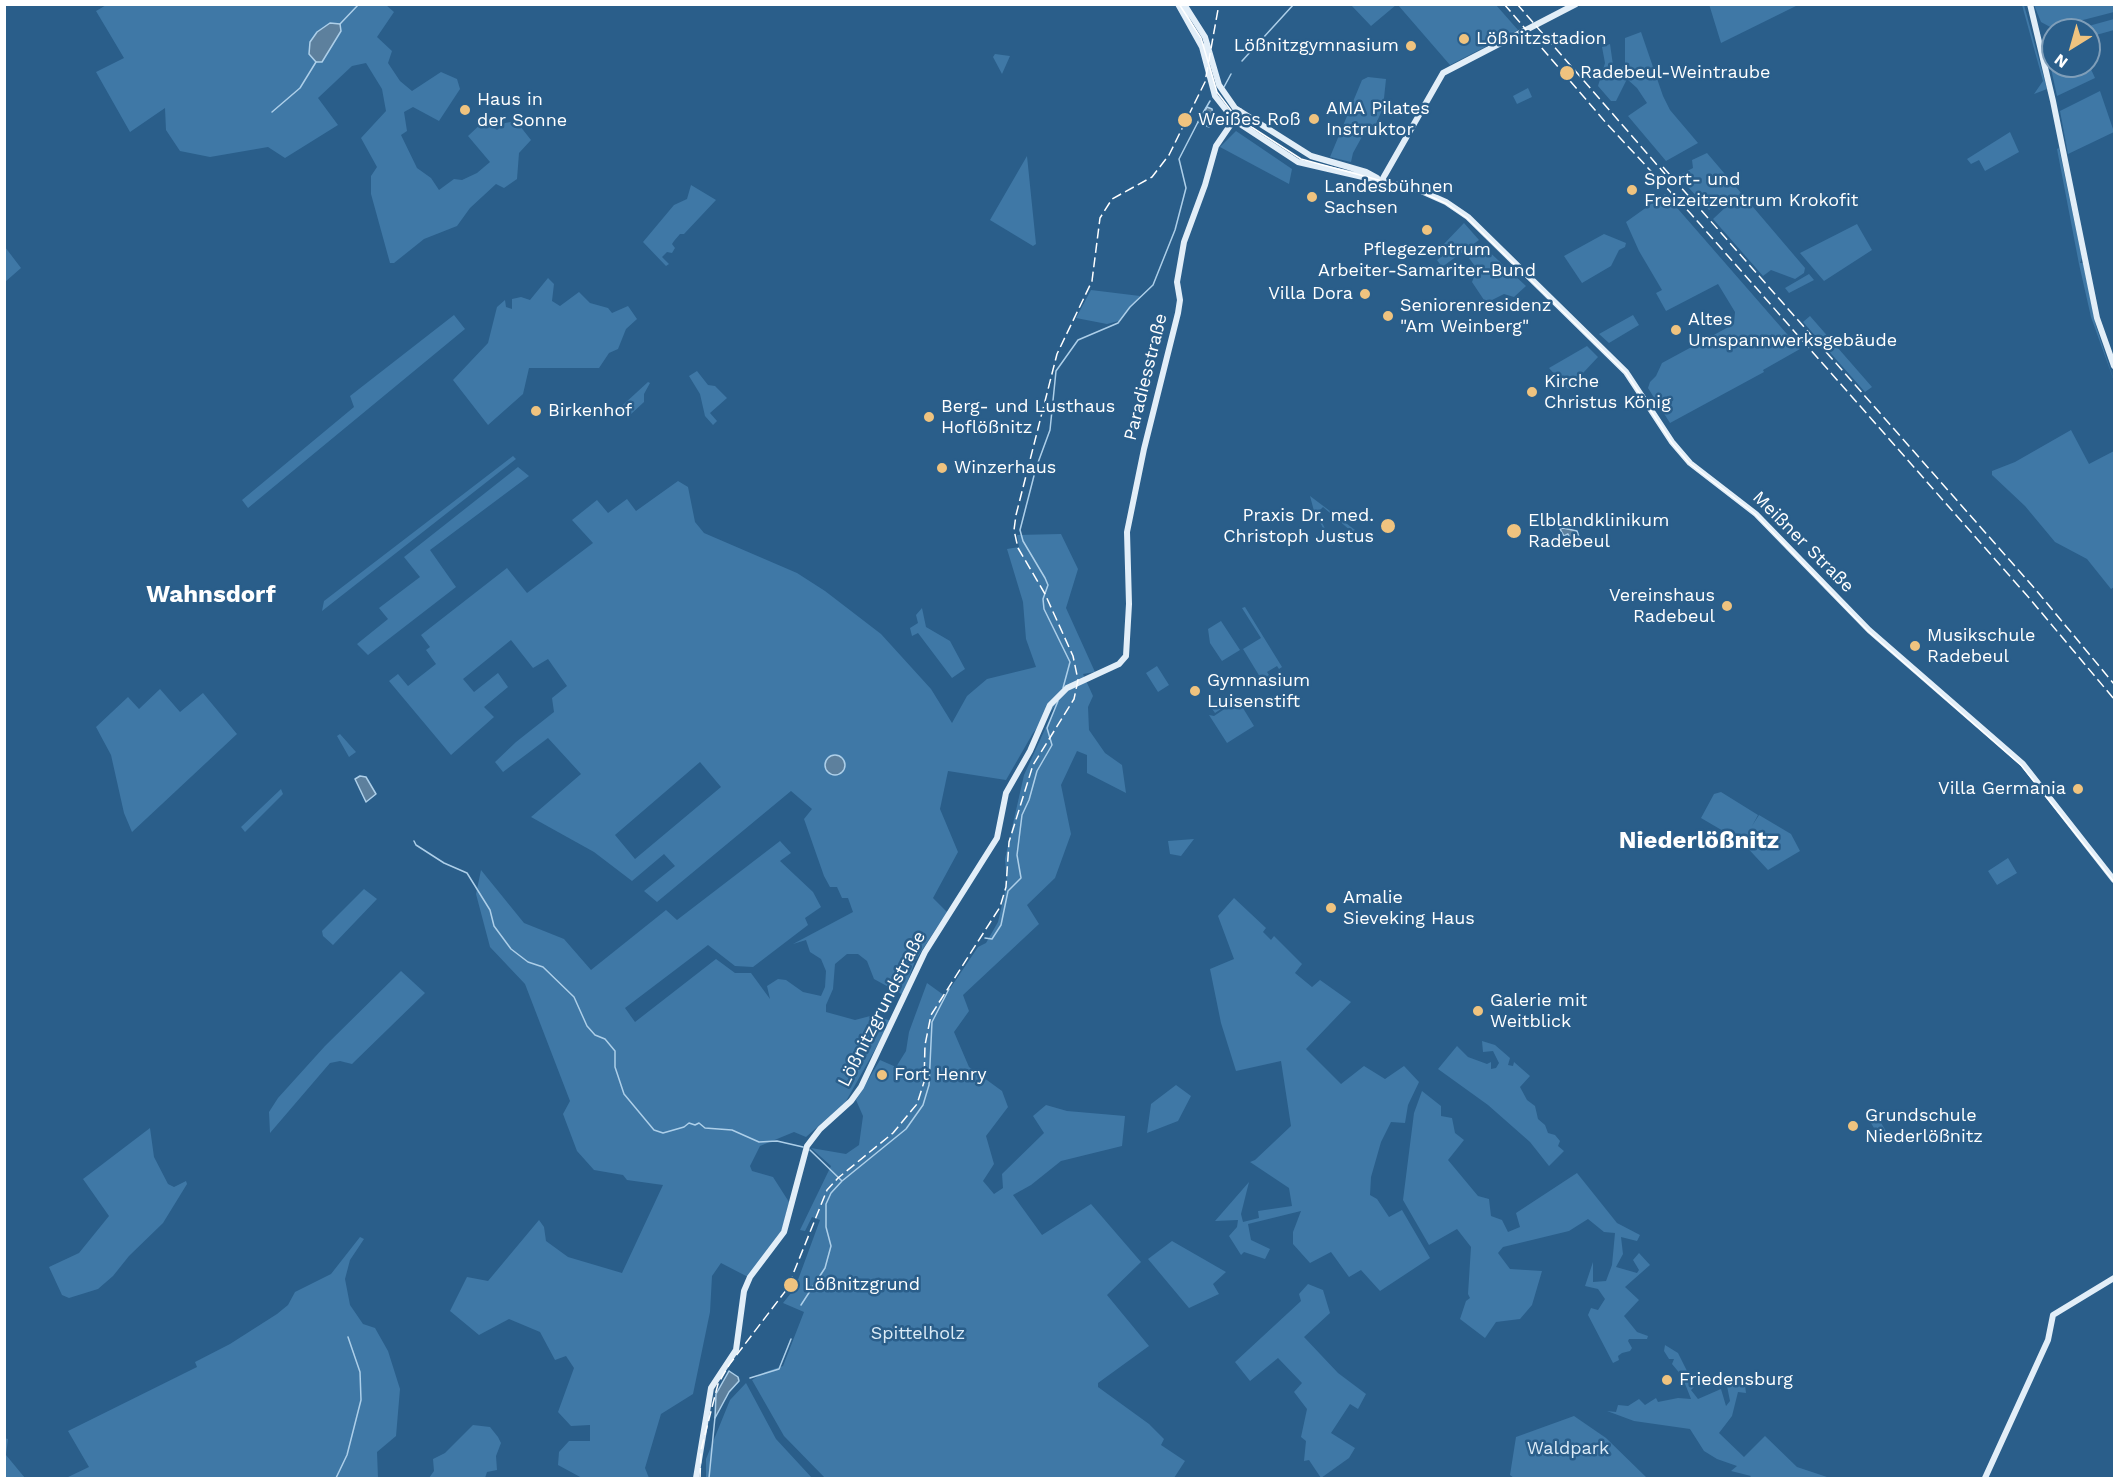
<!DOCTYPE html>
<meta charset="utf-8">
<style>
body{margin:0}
#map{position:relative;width:2119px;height:1483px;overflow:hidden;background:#2a5e8a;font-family:"Work Sans",sans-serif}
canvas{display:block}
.frame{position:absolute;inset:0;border:6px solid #fff;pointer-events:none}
.north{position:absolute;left:2041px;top:18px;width:60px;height:60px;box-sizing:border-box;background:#2a5e8a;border:2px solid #7f9eb9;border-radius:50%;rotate:217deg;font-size:16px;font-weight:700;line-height:24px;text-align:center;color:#fff}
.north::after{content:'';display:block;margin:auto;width:21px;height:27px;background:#efc37f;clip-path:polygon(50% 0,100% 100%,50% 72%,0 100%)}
</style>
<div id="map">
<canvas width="2119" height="1483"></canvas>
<div class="frame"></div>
<div class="north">N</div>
</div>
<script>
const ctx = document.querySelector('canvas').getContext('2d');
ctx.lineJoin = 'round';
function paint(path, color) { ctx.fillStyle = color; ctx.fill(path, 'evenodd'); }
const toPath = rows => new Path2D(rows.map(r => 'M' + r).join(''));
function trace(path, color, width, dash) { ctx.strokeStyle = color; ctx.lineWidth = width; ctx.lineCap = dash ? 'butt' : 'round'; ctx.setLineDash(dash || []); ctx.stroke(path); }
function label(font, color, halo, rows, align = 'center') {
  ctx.font = font + ' "Work Sans",sans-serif'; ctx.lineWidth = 5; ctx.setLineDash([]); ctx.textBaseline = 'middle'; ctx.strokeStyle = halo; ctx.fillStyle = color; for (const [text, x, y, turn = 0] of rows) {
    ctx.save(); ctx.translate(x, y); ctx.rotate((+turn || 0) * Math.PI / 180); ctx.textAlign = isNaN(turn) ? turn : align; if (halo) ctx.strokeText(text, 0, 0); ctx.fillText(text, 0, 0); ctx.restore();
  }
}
paint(toPath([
 [108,4,386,5,394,12,377,37,392,51,388,63,400,81,412,91,441,72,457,79,460,89,439,121,413,107,404,112,407,131,401,135,417,168,431,178,439,190,454,179,462,180,477,173,490,162,468,136,484,121,497,130,505,123,516,121,531,140,519,153,517,179,504,188,496,184,470,208,457,226,424,239,394,263,390,263,371,194,371,176,377,167,361,138,386,111,382,89,366,63,352,66,318,98,338,125,285,158,268,147,210,157,180,151,166,130,165,108,130,132,96,72,124,58,96,11],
 [1709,4,1798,4,1798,5,1721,43],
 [1351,5,1396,5,1371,26],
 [1398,5,1496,5,1518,30,1450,65],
 [2022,5,2024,5,2047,89,2034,94,2043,81],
 [2034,5,2114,5,2114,12,2052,28,2041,22],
 [2114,19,2114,30,2089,37,2089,30,2074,30],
 [1641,32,1663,96,1670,110,1698,143,1666,161,1628,116,1647,103,1637,88,1627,79,1616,101,1611,101,1598,86,1605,63,1602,47,1610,44,1613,65,1610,67,1612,73,1617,73,1625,64,1625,38],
 [2053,43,2053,66,2089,65,2095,78,2057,96,2047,50],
 [995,54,1010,56,1002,74,993,57],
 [1368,77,1386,79,1383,108,1375,126,1369,124,1353,153,1351,162,1330,157,1362,80],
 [1528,88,1532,97,1517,104,1513,96],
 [2100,91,2114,132,2068,154,2060,111],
 [1236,131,1292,169,1289,184,1220,147],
 [2010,132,2019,152,1985,171,1979,160,1971,164,1967,159],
 [2059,148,2082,258,2080,263,2083,263,2096,326,2114,381,2091,317,2079,264,2057,149],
 [1707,153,1805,268,1804,273,1795,279,1771,270,1763,276,1713,219,1728,205,1724,198,1709,210,1678,176,1693,168,1692,160],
 [1027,156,1036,244,1033,246,990,220],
 [691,185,716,200,684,234,680,234,674,241,672,244,675,248,672,253,667,252,662,257,669,264,666,266,643,242,674,205,687,199],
 [1665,194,1800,349,1763,370,1764,372,1670,423,1648,388,1650,382,1656,376,1662,363,1734,324,1735,312,1718,284,1666,311,1656,293,1662,290,1639,251,1626,222],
 [1464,223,1479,240,1442,267,1437,260,1446,253,1442,246],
 [1857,224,1872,250,1824,281,1800,253],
 [1604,234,1626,243,1625,247,1619,250,1611,266,1582,283,1564,256],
 [5,247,21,268,5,282,4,282],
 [1484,247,1526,286,1514,297,1504,294,1486,303,1472,282,1477,269,1469,258],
 [1809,274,1814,280,1789,293,1785,288],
 [548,278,554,284,552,301,560,306,579,292,590,303,608,308,612,313,628,306,637,319,626,329,618,349,609,353,599,368,529,368,523,394,488,425,453,380,488,343,497,307,505,300,506,307,512,309,512,299,521,297,530,300],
 [1091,290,1140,296,1119,321,1107,324,1076,318],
 [454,315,465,329,248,508,242,500,354,407,350,396],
 [1633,315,1639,325,1609,343,1599,334],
 [1810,316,1872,387,1865,392,1803,322],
 [1587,346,1598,357,1568,389,1549,368],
 [697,371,708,385,715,386,727,398,710,413,717,421,713,425,705,416,700,394,689,376],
 [648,382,650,383,644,394,644,402,630,415,614,417,612,415],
 [2071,430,2089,464,2114,451,2114,587,2111,589,2087,559,2055,542,2025,506,1992,475,1992,471,2015,462],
 [513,456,516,459,322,611,324,601],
 [518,467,529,476,430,550,456,587,368,655,357,644,388,619,379,608,420,577,404,557],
 [678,481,688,487,695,522,704,533,797,573,825,591,881,634,931,689,952,723,967,696,987,679,1036,667,1026,639,1023,602,1007,549,1019,547,1017,535,1061,534,1078,569,1066,608,1095,672,1083,674,1093,696,1088,707,1089,730,1105,753,1122,765,1126,793,1087,773,1087,755,1077,751,1061,785,1071,834,1055,878,1027,905,1039,924,963,995,969,1011,954,1032,969,1067,1002,1091,1008,1107,986,1136,994,1164,983,1181,994,1194,1003,1188,1002,1174,1044,1133,1033,1116,1046,1105,1067,1111,1125,1116,1122,1146,1061,1161,1031,1185,1013,1195,1042,1235,1091,1204,1141,1262,1107,1295,1149,1346,1098,1383,1098,1387,1149,1424,1164,1439,1161,1445,1185,1461,1174,1478,825,1478,784,1436,752,1380,765,1372,783,1366,804,1312,783,1303,795,1288,820,1220,812,1217,805,1231,800,1230,831,1166,811,1148,846,1154,859,1145,863,1116,856,1100,880,1060,896,1067,906,1051,909,1032,927,983,945,996,978,947,986,943,998,922,1007,883,1005,859,1024,775,1056,705,1033,733,1006,780,948,771,940,809,958,852,933,898,947,912,915,961,903,995,874,979,867,961,858,954,847,954,835,964,833,989,826,1005,826,1012,855,1020,874,1015,891,1021,845,1103,806,1137,794,1132,760,1146,750,1166,752,1171,773,1177,789,1202,782,1230,748,1277,721,1263,712,1276,710,1312,693,1394,661,1414,645,1468,649,1478,582,1478,558,1465,559,1452,569,1441,590,1441,590,1425,571,1426,558,1412,574,1368,566,1356,555,1360,540,1332,509,1319,479,1335,450,1311,467,1277,488,1281,539,1220,544,1227,546,1241,568,1257,622,1273,663,1185,627,1180,623,1175,594,1170,577,1151,563,1114,570,1101,525,984,490,947,476,894,481,870,524,923,564,939,591,970,666,910,677,920,780,841,791,853,780,861,813,892,821,907,805,918,808,925,753,967,735,966,708,945,625,1008,635,1022,716,959,735,973,751,973,770,999,767,986,778,979,786,980,803,992,821,996,825,987,826,971,821,959,810,952,806,940,793,944,853,912,848,898,842,898,837,887,830,887,824,876,804,819,812,809,791,791,657,902,644,891,675,866,664,854,632,881,594,852,531,817,581,774,548,738,503,772,495,762,516,742,554,712,552,698,567,686,548,659,533,668,511,640,463,679,474,692,498,673,508,687,484,707,494,717,451,755,389,681,398,674,408,686,436,664,426,650,430,647,421,635,507,568,527,593,593,543,572,520,597,500,608,513,627,499,636,511],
 [700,762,721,787,635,859,615,835],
 [1310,496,1322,505,1355,530,1350,534,1351,531,1323,507,1317,513,1332,542,1336,542,1332,545,1314,511],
 [1245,607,1282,667,1279,669,1277,666,1267,672,1269,675,1265,678,1263,675,1260,677,1243,649,1261,638,1242,608],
 [922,608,926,627,950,641,965,669,952,678,918,633,912,636,910,628,918,623,916,615],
 [1221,621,1240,650,1222,661,1210,643,1208,629],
 [1157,666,1169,685,1158,692,1146,673],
 [160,689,180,712,203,693,237,734,132,832,124,813,111,755,96,727,128,697,139,709],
 [1226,696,1230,703,1215,713,1210,706],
 [1238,700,1254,726,1227,743,1209,715,1214,716],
 [340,734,356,752,349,757,337,736],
 [281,789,283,794,245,832,241,827],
 [1721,792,1758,815,1752,826,1759,815,1791,834,1800,851,1768,870,1742,842,1701,818,1714,794],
 [1194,839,1181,856,1170,854,1168,841],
 [2008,858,2017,873,1997,885,1988,871],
 [364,889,377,899,333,945,323,936,322,931],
 [1234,898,1266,928,1263,932,1271,940,1274,936,1302,964,1295,973,1312,987,1320,980,1351,1002,1306,1049,1341,1084,1364,1066,1385,1079,1404,1066,1419,1082,1408,1105,1405,1123,1391,1122,1381,1142,1371,1177,1370,1195,1377,1199,1389,1217,1402,1210,1430,1258,1380,1291,1361,1270,1349,1277,1331,1252,1310,1263,1293,1244,1293,1232,1301,1211,1248,1224,1251,1240,1270,1249,1265,1259,1244,1252,1241,1255,1229,1236,1237,1227,1238,1220,1215,1221,1249,1182,1241,1214,1243,1222,1259,1218,1258,1211,1292,1206,1289,1188,1250,1162,1255,1160,1291,1126,1281,1061,1236,1071,1221,1023,1210,969,1234,959,1218,916],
 [401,971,425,993,352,1064,340,1061,330,1063,270,1133,269,1112,278,1098,325,1046],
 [1482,1041,1495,1045,1510,1058,1508,1065,1513,1066,1514,1062,1530,1076,1520,1087,1527,1100,1535,1106,1538,1119,1545,1125,1548,1133,1555,1135,1560,1141,1558,1146,1564,1151,1549,1166,1530,1142,1488,1105,1438,1069,1457,1046,1468,1057,1487,1064,1491,1062,1491,1069,1496,1068,1499,1063,1493,1051,1483,1052],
 [1176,1085,1191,1096,1178,1121,1147,1133,1151,1104],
 [1422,1091,1441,1106,1441,1116,1452,1118,1455,1133,1464,1140,1448,1160,1478,1196,1489,1199,1491,1216,1502,1220,1508,1232,1520,1227,1516,1213,1577,1173,1617,1223,1640,1235,1637,1241,1621,1237,1623,1254,1616,1267,1637,1273,1639,1270,1633,1260,1639,1253,1650,1265,1625,1287,1639,1300,1624,1316,1637,1332,1648,1336,1647,1339,1629,1339,1628,1341,1632,1348,1630,1351,1622,1353,1618,1356,1619,1360,1613,1363,1588,1315,1591,1308,1598,1310,1605,1299,1598,1289,1585,1286,1593,1262,1593,1282,1606,1281,1612,1265,1615,1233,1604,1232,1588,1219,1569,1231,1503,1247,1498,1253,1510,1269,1542,1271,1532,1305,1520,1319,1496,1322,1485,1338,1460,1319,1466,1301,1470,1298,1468,1294,1471,1247,1457,1229,1429,1245,1403,1200,1414,1113],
 [1875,1112,1888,1135,1887,1136,1882,1128,1876,1131,1867,1117],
 [150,1128,154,1157,168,1184,174,1187,186,1181,187,1184,163,1223,129,1256,113,1276,98,1289,69,1298,62,1295,49,1267,79,1253,109,1216,83,1179],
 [360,1237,364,1239,350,1260,345,1279,350,1305,363,1324,375,1328,388,1351,400,1389,396,1436,377,1452,378,1478,66,1478,89,1467,68,1431,197,1367,195,1362,230,1344,277,1314,288,1305,295,1292,331,1274],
 [1172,1241,1226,1272,1213,1284,1219,1294,1189,1308,1148,1259],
 [1308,1284,1323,1290,1330,1313,1304,1337,1338,1373,1366,1394,1358,1409,1350,1404,1331,1433,1355,1448,1349,1458,1321,1478,1309,1460,1304,1461,1306,1441,1301,1437,1307,1409,1294,1392,1302,1383,1278,1358,1250,1381,1235,1362,1301,1301,1299,1294],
 [1665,1345,1678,1353,1688,1373,1686,1377,1694,1387,1691,1390,1698,1399,1721,1389,1726,1406,1730,1401,1727,1386,1744,1378,1746,1393,1738,1392,1732,1416,1719,1433,1744,1457,1765,1436,1797,1467,1830,1478,1749,1478,1751,1476,1731,1471,1737,1466,1717,1459,1704,1451,1690,1429,1634,1421,1607,1411,1616,1412,1618,1405,1628,1406,1639,1399,1645,1405,1656,1398,1658,1402,1678,1398,1691,1399,1682,1376,1672,1364,1674,1359,1669,1359,1664,1351],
 [746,1383,776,1439,812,1478,706,1478,706,1459,730,1400],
 [1574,1416,1606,1438,1647,1478,1514,1478,1510,1475,1516,1437],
 [473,1425,490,1427,498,1437,501,1443,496,1456,497,1470,487,1472,485,1478,429,1478,434,1471,433,1459,445,1453],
 [4,1438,8,1439,6,1455,25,1478,5,1478]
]), '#3f78a6');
const water = toPath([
 [330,23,340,24,341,31,322,62,316,62,309,54,310,42,317,32,330,23],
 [1207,107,1212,109,1215,123,1209,127,1198,122,1207,107],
 [1563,528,1577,531,1580,540,1572,543,1568,534,1564,536,1560,529,1563,528],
 '825 765a10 10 0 1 1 20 0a10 10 0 1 1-20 0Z',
 [360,776,366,777,376,794,366,802,355,779,360,776],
 [729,1371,738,1377,739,1381,729,1392,715,1418,716,1394,729,1371]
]);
paint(water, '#5d809d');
trace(water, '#adcfe9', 1.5);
trace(toPath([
 [340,24,359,4],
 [1242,61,1294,4],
 [1224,87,1231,74],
 [272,112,300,88,316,62],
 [1200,118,1210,101],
 [1063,688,1070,662,1044,609,1043,599,1048,585,1045,578,1023,541,1020,530,1036,468,1050,430,1056,371,1078,340,1118,323,1130,307,1153,285,1175,230,1186,188,1179,159,1198,122],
 [414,841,416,845,444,863,467,873,490,910,494,926,511,949,528,962,543,967,574,997,587,1026,595,1035,605,1039,615,1051,615,1067,624,1094,654,1130,663,1133,684,1127,689,1123,695,1125,699,1123,705,1128,732,1130,759,1142,777,1141,803,1147],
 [985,938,992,939,1001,925,1008,891,1021,878,1017,855,1022,815,1029,800,1037,771,1052,745,1047,728,1058,701],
 [810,1150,842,1181],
 [801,1305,825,1268,831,1246,826,1227,826,1204,831,1193,842,1181,906,1129,923,1105,929,1085,932,1022,949,989],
 [750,1378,779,1369,791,1339],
 [336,1478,347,1455,361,1400,360,1372,348,1337],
 [709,1478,715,1417]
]), '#adcfe9', 1.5);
trace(toPath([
 [1178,4,1202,47,1215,96,1234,120,1298,162,1419,190,1446,202,1468,217,1626,372,1672,442,1690,463,1756,514,1869,630,2023,764,2114,880],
 [1184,4,1205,37,1219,85,1235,108,1311,156,1366,172,1377,178],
 [2030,4,2053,101,2097,318,2114,366],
 [1382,180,1443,73,1576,4],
 [696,1478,711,1388,736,1350,744,1291,750,1277,784,1232,807,1146,820,1129,851,1101,861,1087,925,952,997,838,1006,793,1030,751,1050,705,1067,688,1119,664,1126,656,1129,604,1127,532,1144,449,1178,313,1180,300,1177,282,1184,242,1205,185,1216,146,1240,111],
 [1985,1478,2048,1340,2053,1315,2114,1278]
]), '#e2eef8', 6);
trace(toPath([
 [1179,4,1201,38,1217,92,1236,117,1301,159,1419,191,1447,204,1467,218,1626,373,1672,443,1689,463,1755,514,1868,631,2021,765,2114,882]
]), '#fff', 1.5);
trace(toPath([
 [1504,4,1607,124,1691,214,2030,599,2114,699],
 [1517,4,1665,174],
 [1663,167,2036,590,2114,684],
 [700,1478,701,1450,718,1384,729,1365,787,1289,827,1190,838,1178,893,1133,917,1104,924,1082,925,1045,931,1015,1000,907,1006,887,1009,842,1033,765,1074,699,1078,680,1073,656,1045,594,1018,548,1014,530,1016,515,1057,354,1092,281,1100,218,1112,199,1152,177,1169,155,1205,82,1219,4]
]), '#fff', 1.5, [10, 4.5]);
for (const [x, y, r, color] of [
 [1464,39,6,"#efc37f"],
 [1411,46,6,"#efc37f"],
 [1567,73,8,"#efc37f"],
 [465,110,6,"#efc37f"],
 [1314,119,6,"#efc37f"],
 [1185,120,8,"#efc37f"],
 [1632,190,6,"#efc37f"],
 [1312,197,6,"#efc37f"],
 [1427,230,6,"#efc37f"],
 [1365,294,6,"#efc37f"],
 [1388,316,6,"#efc37f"],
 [1676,330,6,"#efc37f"],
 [1532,392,6,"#efc37f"],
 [536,411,6,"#efc37f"],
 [929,417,6,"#efc37f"],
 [942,468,6,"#efc37f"],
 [1388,526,8,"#efc37f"],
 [1514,531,8,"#efc37f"],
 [1727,606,6,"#efc37f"],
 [1915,646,6,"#efc37f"],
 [1195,691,6,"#efc37f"],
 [2078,789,6,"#efc37f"],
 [1331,908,6,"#efc37f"],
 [1478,1011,6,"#efc37f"],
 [882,1075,6,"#efc37f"],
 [1853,1126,6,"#efc37f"],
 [791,1285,8,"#efc37f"],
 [1667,1380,6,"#efc37f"]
]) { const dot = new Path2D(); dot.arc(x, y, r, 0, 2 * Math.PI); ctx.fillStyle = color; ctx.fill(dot); trace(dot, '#2a5e8a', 2); }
label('18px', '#fff', '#2a5e8a', [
 ["Lößnitzstadion",1476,39],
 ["Lößnitzgymnasium",1399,46,"right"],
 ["Radebeul-Weintraube",1580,73],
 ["Haus in",477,100],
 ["der Sonne",477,121],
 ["AMA Pilates",1326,109],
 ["Instruktor",1326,130],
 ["Weißes Roß",1198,120],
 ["Sport- und",1644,180],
 ["Freizeitzentrum Krokofit",1644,201],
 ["Landesbühnen",1324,187],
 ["Sachsen",1324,208],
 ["Pflegezentrum",1427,250,"center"],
 ["Arbeiter-Samariter-Bund",1427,271,"center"],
 ["Villa Dora",1353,294,"right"],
 ["Seniorenresidenz",1400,306],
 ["\"Am Weinberg\"",1400,327],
 ["Altes",1688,320],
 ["Umspannwerksgebäude",1688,341],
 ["Kirche",1544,382],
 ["Christus König",1544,403],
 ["Berg- und Lusthaus",941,407],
 ["Hoflößnitz",941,428],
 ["Birkenhof",548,411],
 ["Winzerhaus",954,468],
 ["Praxis Dr. med.",1374,516,"right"],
 ["Christoph Justus",1374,537,"right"],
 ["Elblandklinikum",1528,521],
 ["Radebeul",1528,542],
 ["Vereinshaus",1715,596,"right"],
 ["Radebeul",1715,617,"right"],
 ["Musikschule",1927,636],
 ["Radebeul",1927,657],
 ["Gymnasium",1207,681],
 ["Luisenstift",1207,702],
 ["Villa Germania",2066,789,"right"],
 ["Amalie",1343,898],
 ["Sieveking Haus",1343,919],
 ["Galerie mit",1490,1001],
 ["Weitblick",1490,1022],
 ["Fort Henry",894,1075],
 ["Grundschule",1865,1116],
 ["Niederlößnitz",1865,1137],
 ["Lößnitzgrund",804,1285],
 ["Friedensburg",1679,1380]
], 'left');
label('18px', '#fff', '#2a5e8a', [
 ["Paradiesstraße",1146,377,-76],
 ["Meißner Straße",1803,542,45],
 ["Lößnitzgrundstraße",882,1009,-63]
]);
label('18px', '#dbebf7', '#2a5e8a', [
 ["Spittelholz",918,1334],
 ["Waldpark",1568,1449]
]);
label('bold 24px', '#fff', '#2a5e8a', [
 ["Wahnsdorf",211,595],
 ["Niederlößnitz",1699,841]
]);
</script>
